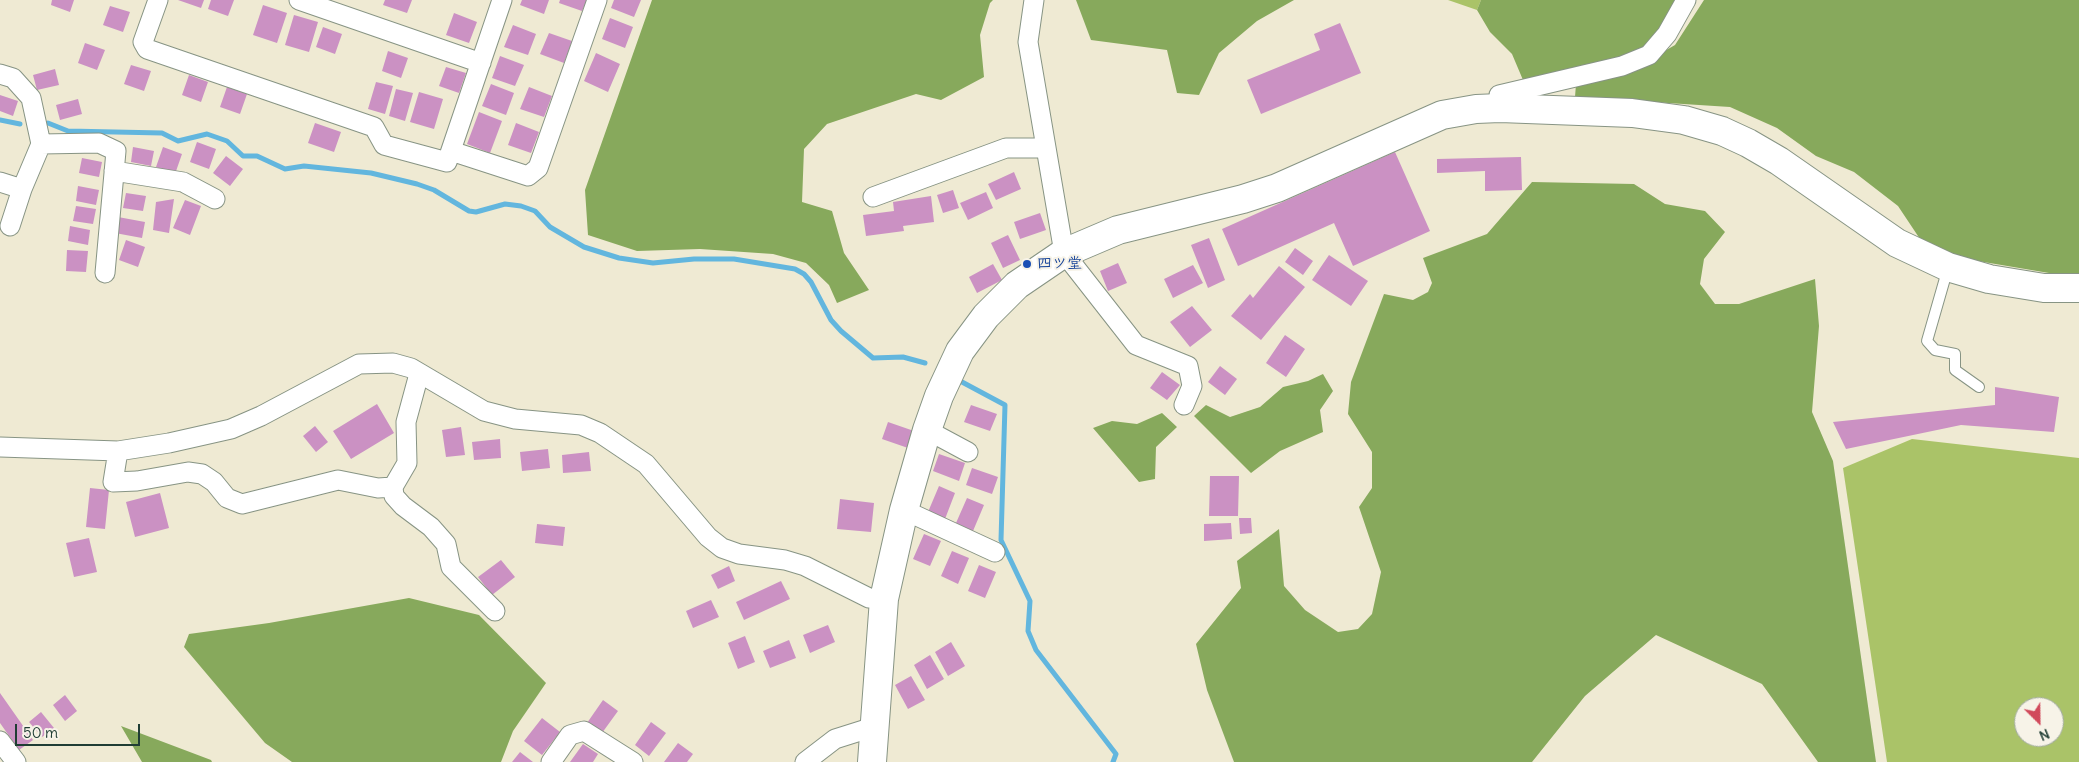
<!DOCTYPE html>
<meta charset="utf-8">
<style>
body{margin:0}
#map{position:relative;width:2079px;height:762px;overflow:hidden;background:#efead3;font-family:Delius,sans-serif}
canvas{display:block}
.north{position:absolute;left:2014px;top:697px;width:50px;height:50px;box-sizing:border-box;background:#f7f3e8;border:1px solid #a1aaa0;border-radius:50%;rotate:157deg;font-size:14px;font-weight:700;line-height:20px;text-align:center;color:#1f3d34}
.north::after{content:'';display:block;margin:auto;width:18px;height:22px;background:#d1495b;clip-path:polygon(50% 0,100% 100%,50% 72%,0 100%)}
.scale{position:absolute;left:15px;top:724px;width:125px;height:22px;box-sizing:border-box;border:2px solid #1f3d34;border-top:0;padding-left:6px;font-size:15px;line-height:18px;white-space:nowrap;color:#1f3d34;-webkit-text-stroke:4px #f7f3e8;paint-order:stroke}
</style>
<div id="map">
<canvas width="2079" height="762"></canvas>
<div class="north">N</div>
<div class="scale">50 m</div>
</div>
<script>
const ctx = document.querySelector('canvas').getContext('2d');
ctx.lineJoin = 'round';
function paint(path, color) { ctx.fillStyle = color; ctx.fill(path, 'evenodd'); }
const toPath = rows => new Path2D(rows.map(r => 'M' + r).join(''));
function trace(path, color, width, dash) { ctx.strokeStyle = color; ctx.lineWidth = width; ctx.lineCap = dash ? 'butt' : 'round'; ctx.setLineDash(dash || []); ctx.stroke(path); }
function label(font, color, halo, rows, align = 'center') {
  ctx.font = font + ' Delius,"Klee One",sans-serif'; ctx.lineWidth = 4; ctx.setLineDash([]); ctx.textBaseline = 'middle'; ctx.strokeStyle = halo; ctx.fillStyle = color; for (const [text, x, y, turn = 0] of rows) {
    ctx.save(); ctx.translate(x, y); ctx.rotate((+turn || 0) * Math.PI / 180); ctx.textAlign = isNaN(turn) ? turn : align; if (halo) ctx.strokeText(text, 0, 0); ctx.fillText(text, 0, 0); ctx.restore();
  }
}
paint(toPath([
 [1448,0,1481,0,1477,10],
 [1912,439,2079,458,2079,762,1887,762,1843,468],
 [2024,707,2054,707,2054,737,2024,737]
]), '#aac368');
paint(toPath([
 [652,0,993,0,990,3,980,35,984,77,941,100,916,94,827,124,804,149,802,202,832,211,844,253,869,290,837,303,829,285,806,263,773,254,700,249,637,251,588,235,585,190],
 [1076,0,1294,0,1257,21,1219,53,1199,95,1177,93,1167,50,1091,40],
 [1481,0,1679,0,1650,49,1618,63,1523,80,1512,54,1490,32,1477,10],
 [1704,0,2079,0,2079,273,2049,273,1960,258,1920,239,1898,206,1854,172,1816,156,1777,128,1730,107,1575,97,1576,84,1637,67,1675,45],
 [1532,182,1634,184,1665,204,1705,211,1725,232,1704,259,1700,284,1715,304,1739,304,1815,279,1819,326,1812,412,1833,461,1876,762,1818,762,1762,684,1656,635,1585,696,1532,762,1234,762,1207,690,1196,644,1241,588,1237,561,1279,529,1284,586,1305,610,1338,632,1358,629,1372,614,1381,572,1359,507,1372,488,1372,452,1348,414,1351,382,1384,294,1413,300,1428,292,1432,283,1423,258,1487,234],
 [1323,374,1333,391,1320,410,1323,432,1280,451,1251,473,1194,416,1206,405,1230,417,1260,407,1283,387,1308,381],
 [1162,413,1177,427,1156,447,1155,479,1139,482,1093,428,1112,421,1137,424],
 [409,598,479,615,546,683,513,731,501,762,292,762,265,743,184,647,189,634,269,623],
 [121,726,211,760,212,762,142,762]
]), '#87a95c');
trace(toPath([
 [0,120,20,124],
 [48,123,68,131,162,133,178,141,207,134,227,141,243,156,257,156,285,169,304,166,371,173,417,184,434,190,469,211,476,212,505,204,521,206,535,211,550,227,584,247,619,258,653,263,694,259,734,259,795,269,804,274,811,282,831,320,841,331,873,358,903,357,925,363],
 [962,382,1005,405,1001,540,1030,601,1028,631,1036,650,1116,754,1113,762]
]), '#62b6de', 5);
paint(toPath([
 [52,0,74,0,70,12,51,5],
 [178,0,204,0,201,8],
 [211,0,234,0,228,16,208,9],
 [385,0,412,0,407,13,383,5],
 [522,0,549,0,544,14,520,5],
 [560,0,587,0,582,11,559,3],
 [614,0,641,0,634,17,611,8],
 [263,5,287,13,277,43,253,35],
 [110,6,130,12,123,32,103,25],
 [454,13,477,22,469,43,446,35],
 [294,15,318,22,309,52,285,45],
 [610,18,633,27,625,48,602,39],
 [1340,23,1361,73,1261,114,1247,80,1320,50,1314,34],
 [513,25,536,34,528,55,504,47],
 [323,27,342,34,335,54,316,47],
 [549,33,572,41,564,63,540,54],
 [85,43,105,50,97,70,78,63],
 [388,51,408,58,401,78,382,71],
 [596,53,620,64,608,92,584,81],
 [500,56,524,65,515,86,492,78],
 [131,65,151,71,144,91,124,84],
 [446,67,466,73,459,93,439,86],
 [55,69,59,85,37,90,33,75],
 [189,75,208,82,201,102,182,95],
 [376,82,393,86,385,114,368,109],
 [491,84,514,93,506,115,482,106],
 [227,87,247,94,240,114,220,107],
 [529,87,552,96,544,117,520,109],
 [396,89,413,93,405,121,389,116],
 [419,92,443,99,434,129,410,122],
 [0,95,18,101,13,116,0,111],
 [78,99,82,114,60,120,56,105],
 [479,112,502,121,490,153,467,144],
 [315,123,341,132,334,152,308,143],
 [516,123,539,132,531,153,508,145],
 [197,142,216,149,209,169,190,162],
 [133,147,154,151,151,166,131,162],
 [163,147,182,154,175,174,156,167],
 [1395,152,1430,231,1353,266,1334,223,1238,266,1222,229],
 [226,156,243,169,230,186,213,173],
 [1521,157,1522,190,1485,191,1485,171,1437,173,1437,159],
 [82,158,102,162,99,177,79,173],
 [1014,172,1021,189,996,200,988,184],
 [78,186,99,190,96,205,76,201],
 [953,190,959,208,943,213,937,195],
 [986,192,993,208,968,220,960,203],
 [126,193,146,196,143,211,123,208],
 [931,196,934,222,903,226,904,231,866,236,863,215,894,211,893,202],
 [174,199,169,233,153,230,156,202],
 [185,200,201,206,190,235,173,228],
 [76,206,96,209,93,224,73,221],
 [1040,213,1046,230,1020,239,1014,222],
 [118,217,145,222,142,238,115,233],
 [70,226,90,230,88,245,68,241],
 [1008,235,1020,260,1003,268,991,243],
 [1209,238,1225,280,1208,288,1191,245],
 [126,240,145,247,138,267,119,260],
 [1295,248,1313,261,1303,275,1285,262],
 [67,250,88,251,86,272,66,271],
 [1329,255,1368,281,1351,306,1312,280],
 [1118,263,1127,283,1108,291,1100,271],
 [993,264,1002,280,977,293,969,277],
 [1193,265,1203,283,1173,298,1164,279],
 [1279,266,1305,287,1261,340,1231,316,1250,294,1253,298],
 [1192,306,1212,330,1190,347,1170,322],
 [1285,335,1305,349,1286,377,1266,363],
 [1220,366,1237,379,1225,395,1208,382],
 [1162,372,1180,385,1167,400,1150,388],
 [1995,387,2059,397,2054,432,1961,425,1846,449,1833,422,1995,405],
 [377,404,394,433,351,459,333,431],
 [971,405,997,414,990,431,964,422],
 [888,422,914,431,908,448,882,439],
 [315,426,328,442,316,452,303,436],
 [461,427,465,455,446,457,442,430],
 [500,439,501,458,474,460,472,442],
 [548,449,550,468,522,471,520,452],
 [589,452,591,471,563,473,562,455],
 [939,454,965,463,959,481,933,471],
 [972,468,998,477,992,494,966,485],
 [1210,476,1239,476,1238,516,1209,516],
 [939,486,955,493,945,519,928,512],
 [90,488,109,490,105,529,86,527],
 [160,493,169,528,135,537,126,502],
 [967,498,984,505,973,531,956,523],
 [840,499,874,503,871,532,837,529],
 [1239,518,1251,518,1252,533,1240,534],
 [1231,523,1232,539,1204,541,1204,524],
 [537,524,565,527,563,546,535,543],
 [924,534,941,541,930,566,913,559],
 [89,538,97,572,74,577,66,543],
 [952,551,969,558,958,584,941,576],
 [501,560,515,577,492,595,478,577],
 [979,565,996,572,985,598,968,591],
 [729,566,735,581,718,589,711,575],
 [781,581,790,599,744,620,736,602],
 [711,600,719,617,693,628,686,611],
 [828,625,835,642,810,653,803,635],
 [745,636,755,662,738,669,728,643],
 [789,640,796,658,770,668,763,651],
 [951,642,965,666,948,676,935,652],
 [930,655,944,679,927,689,914,665],
 [911,676,925,700,908,709,895,685],
 [0,693,33,740,19,750,0,723],
 [65,695,77,711,65,721,53,705],
 [603,700,618,711,602,733,587,723],
 [41,712,54,728,42,737,29,722],
 [542,718,560,732,542,755,524,741],
 [651,722,666,733,649,756,635,745],
 [678,743,693,754,687,762,664,762],
 [583,744,598,754,593,762,570,762],
 [520,752,533,762,512,762]
]), '#cb91c3');
const lane = toPath([
 [1948,268,1927,341,1935,350,1955,354,1955,370,1979,387]
]);
const street = toPath([
 [158,0,143,42,147,49,374,127,384,145,447,162,502,0],
 [299,0,481,63],
 [1034,0,1028,42,1064,253,1136,345,1188,366,1192,386,1184,405],
 [0,74,13,78,31,98,41,144],
 [1500,108,1499,95,1622,66,1649,55,1667,34,1686,0],
 [451,151,528,176,538,168,597,0],
 [114,171,183,182,215,199],
 [0,182,22,189],
 [873,197,1006,148,1044,148],
 [10,226,22,189,41,144,99,143,116,151,105,273],
 [419,374,406,422,407,463,393,487,394,496,403,506,431,527,446,544,451,567,495,611],
 [927,430,968,452],
 [0,447,118,451,169,443,231,429,261,416,359,364,393,363,411,368,484,411,515,419,581,425,600,433,646,464,708,537,722,548,739,554,785,560,805,566,869,598,884,599],
 [118,451,113,482,137,481,188,472,202,474,214,482,227,498,242,504,338,480,378,488,393,487],
 [904,510,995,552],
 [0,741,16,762],
 [551,762,570,735,584,731,633,762],
 [805,762,835,739,873,727]
]);
const secondary = toPath([
 [872,762,884,599,904,510,927,430,939,396,960,351,986,316,1017,285,1064,253,1118,230,1243,199,1277,188,1442,115,1476,109,1500,108,1632,113,1684,120,1722,131,1748,143,1779,161,1897,243,1948,267,1989,279,2044,288,2079,288]
]);
trace(lane, '#879484', 12);
trace(street, '#879484', 21);
trace(secondary, '#879484', 30);
trace(lane, '#fff', 10);
trace(street, '#fff', 19);
trace(secondary, '#fff', 28);
for (const [x, y, r, color] of [
 [1027,264,5,"#1a4fb4"]
]) { const dot = new Path2D(); dot.arc(x, y, r, 0, 2 * Math.PI); ctx.fillStyle = color; ctx.fill(dot); trace(dot, '#f7f3e8', 2); }
label('bold 15px', '#164399', '#f7f3e8', [
 ["四ツ堂",1037,264]
], 'left');
</script>
